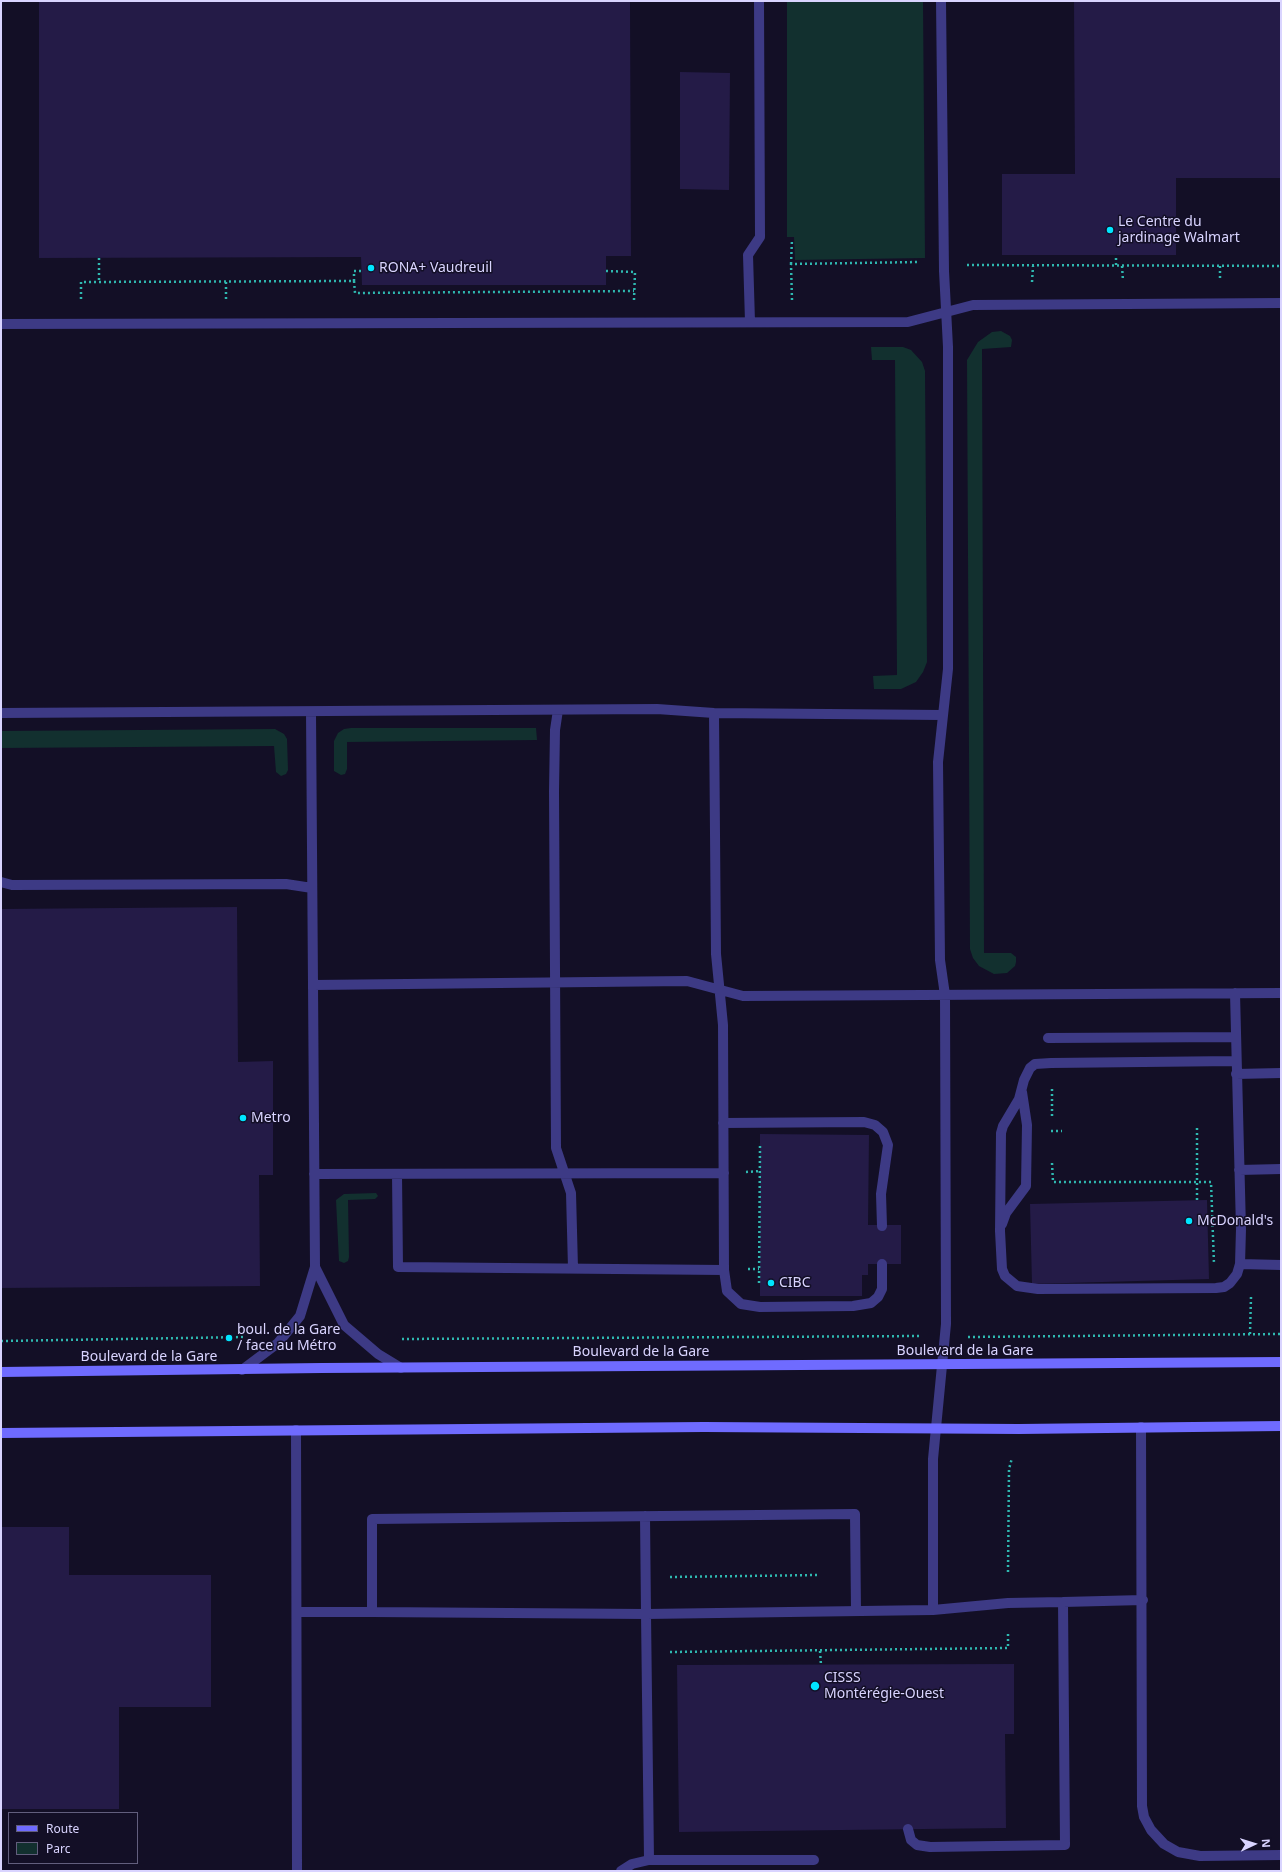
<!DOCTYPE html>
<meta charset="utf-8">
<style>
body{margin:0}
#map{position:relative;width:1282px;height:1872px;overflow:hidden;background:#130f26;font-family:"Noto Sans",sans-serif}
canvas{display:block}
.frame{position:absolute;inset:0;border:2px solid #d9d4ff;pointer-events:none}
.legend{position:absolute;left:8px;top:1812px;width:130px;height:52px;box-sizing:border-box;background:#130f26;border:1px solid #625e7d;margin:0;padding:5px 7px;list-style:none;font-size:12px;color:#d9d4ff}
.legend li{display:flex;align-items:center;gap:8px;height:20px}
.legend b{width:20px;border:1px solid #625e7d}
.north{position:absolute;left:1234px;top:1824px;width:40px;height:40px;-webkit-text-stroke:3px #130f26;paint-order:stroke;rotate:86deg;font-size:11px;font-weight:700;line-height:16px;text-align:center;color:#d9d4ff}
.north::after{content:'';display:block;margin:auto;width:14px;height:18px;background:#d9d4ff;clip-path:polygon(50% 0,100% 100%,50% 72%,0 100%)}
</style>
<div id="map">
<canvas width="1282" height="1872"></canvas>
<div class="frame"></div>
<ul class="legend">
<li><b style="height:5px;background:#6f6bff"></b>Route</li>
<li><b style="height:11px;background:#12302f"></b>Parc</li>
</ul>
<div class="north">N</div>
</div>
<script>
const ctx = document.querySelector('canvas').getContext('2d');
ctx.lineJoin = 'round';
function paint(path, color) { ctx.fillStyle = color; ctx.fill(path, 'evenodd'); }
const toPath = rows => new Path2D(rows.map(r => 'M' + r).join(''));
function trace(path, color, width, dash) { ctx.strokeStyle = color; ctx.lineWidth = width; ctx.lineCap = dash ? 'butt' : 'round'; ctx.setLineDash(dash || []); ctx.stroke(path); }
function label(font, color, halo, rows, align = 'center') {
  ctx.font = font + ' "Noto Sans",sans-serif'; ctx.lineWidth = 3; ctx.setLineDash([]); ctx.textBaseline = 'middle'; ctx.strokeStyle = halo; ctx.fillStyle = color; for (const [text, x, y, turn = 0] of rows) {
    ctx.save(); ctx.translate(x, y); ctx.rotate((+turn || 0) * Math.PI / 180); ctx.textAlign = isNaN(turn) ? turn : align; if (halo) ctx.strokeText(text, 0, 0); ctx.fillText(text, 0, 0); ctx.restore();
  }
}
paint(toPath([
 [787,1,923,1,925,258,795,260,794,237,787,237],
 [1001,331,1010,336,1012,340,1011,347,982,349,984,953,1011,953,1016,957,1016,962,1015,966,1007,973,994,974,979,966,973,958,970,949,967,360,978,342,992,332],
 [871,347,903,347,911,350,922,362,925,371,927,662,923,672,916,682,901,689,874,689,873,676,897,675,895,360,872,360],
 [351,728,536,728,537,740,347,742,347,769,345,774,341,775,334,771,334,741,338,733,344,729],
 [275,729,284,734,287,739,288,770,286,774,281,776,276,772,274,746,1,748,1,731],
 [376,1193,378,1196,375,1199,348,1200,349,1257,348,1261,344,1263,339,1261,336,1200,344,1194]
]), '#12302f');
paint(toPath([
 [39,1,630,1,631,256,606,256,606,285,362,285,361,257,39,258],
 [1074,1,1281,1,1281,178,1176,178,1176,255,1002,255,1002,174,1075,174],
 [680,72,730,73,729,190,680,189],
 [237,907,238,1062,273,1061,273,1175,259,1175,260,1286,1,1288,1,909],
 [760,1134,869,1135,868,1225,901,1225,901,1264,868,1264,868,1275,862,1275,862,1296,760,1296],
 [1207,1200,1209,1279,1032,1284,1030,1204],
 [1,1527,69,1527,69,1575,211,1575,211,1707,119,1707,119,1809,1,1809],
 [1014,1664,1014,1734,1005,1734,1006,1828,679,1832,677,1665]
]), '#241b47');
trace(toPath([
 [99,258,99,282],
 [791,264,792,239],
 [967,265,1281,266],
 [1116,265,1116,255],
 [1122,266,1123,281],
 [1220,266,1220,281],
 [606,271,635,272,634,300],
 [354,281,354,271,362,271],
 [226,282,226,299],
 [1032,282,1033,266],
 [81,299,81,282,354,281,355,293,634,291],
 [792,300,791,264,920,262],
 [273,1116,285,1116],
 [1052,1116,1052,1087],
 [1051,1131,1062,1131],
 [1052,1163,1053,1182,1211,1182,1214,1264],
 [746,1172,760,1171],
 [1197,1200,1197,1128],
 [748,1269,759,1269],
 [759,1283,760,1146],
 [1250,1334,1251,1297],
 [968,1337,1281,1334],
 [402,1339,921,1336],
 [1,1341,245,1337],
 [1008,1572,1009,1469,1012,1458],
 [670,1577,819,1575],
 [820,1651,821,1665],
 [670,1652,1008,1648,1008,1632]
]), '#2fb8b0', 2.5, [2, 3]);
trace(toPath([
 [750,322,748,255,760,237,759,1],
 [1,324,908,322,973,305,1281,303],
 [558,710,555,730,554,791,556,1148,571,1193,573,1268],
 [311,712,313,985,687,981,743,996,1281,993],
 [1,713,657,709,714,713,942,715],
 [1,882,12,885,286,884,312,888],
 [1235,993,1241,1229,1240,1264,1237,1274,1230,1283,1224,1287,1216,1288,1038,1289,1017,1286,1005,1276,1002,1269,1000,1231,1001,1133,1003,1126,1019,1099,1024,1080,1030,1068,1035,1064,1051,1063,1236,1061],
 [1048,1038,1236,1037],
 [1236,1074,1281,1073],
 [723,1123,864,1122,875,1125,883,1132,888,1145,881,1194,882,1226],
 [1239,1170,1281,1169],
 [314,1174,724,1173],
 [397,1174,398,1267,724,1270,723,1025,716,954,714,713],
 [1002,1224,1006,1213,1026,1186,1027,1125,1022,1092],
 [1240,1264,1281,1265],
 [315,1267,344,1325,378,1354,401,1368],
 [724,1270,727,1291,741,1304,760,1307,853,1306,871,1303,878,1297,882,1289,882,1264],
 [242,1370,278,1343,300,1316,315,1267,313,985],
 [1141,1427,1142,1806,1144,1817,1151,1830,1164,1844,1178,1852,1200,1856,1281,1855],
 [296,1430,297,1871],
 [1063,1602,1143,1600],
 [933,1610,933,1459,946,1324,945,995,940,960,938,762,948,669,948,347,944,271,941,1],
 [297,1612,372,1612,372,1519,855,1514,856,1611],
 [372,1612,646,1614,645,1516],
 [649,1860,814,1860],
 [621,1871,632,1864,649,1860,646,1614,933,1610,1008,1603,1063,1602,1065,1845,930,1847,917,1845,911,1840,908,1829]
]), '#3d3a85', 10);
trace(toPath([
 [1,1372,322,1368,1281,1362],
 [1,1433,704,1427,1019,1429,1281,1426]
]), '#6f6bff', 10);
for (const [x, y, r, color] of [
 [1110,230,4,"#00e5ff"],
 [371,268,4,"#00e5ff"],
 [243,1118,4,"#00e5ff"],
 [1189,1221,4,"#00e5ff"],
 [771,1283,4,"#00e5ff"],
 [229,1338,4,"#00e5ff"],
 [815,1686,5,"#00e5ff"]
]) { const dot = new Path2D(); dot.arc(x, y, r, 0, 2 * Math.PI); ctx.fillStyle = color; ctx.fill(dot); trace(dot, '#130f26', 1.5); }
label('14px', '#d9d4ff', '#130f26', [
 ["Le Centre du",1118,222],
 ["jardinage Walmart",1118,238],
 ["RONA+ Vaudreuil",379,268],
 ["Metro",251,1118],
 ["McDonald's",1197,1221],
 ["CIBC",779,1283],
 ["boul. de la Gare",237,1330],
 ["/ face au Métro",237,1346],
 ["CISSS",824,1678],
 ["Montérégie-Ouest",824,1694]
], 'left');
label('14px', '#d9d4ff', '#130f26', [
 ["Boulevard de la Gare",965,1351],
 ["Boulevard de la Gare",641,1352],
 ["Boulevard de la Gare",149,1357]
]);
</script>
